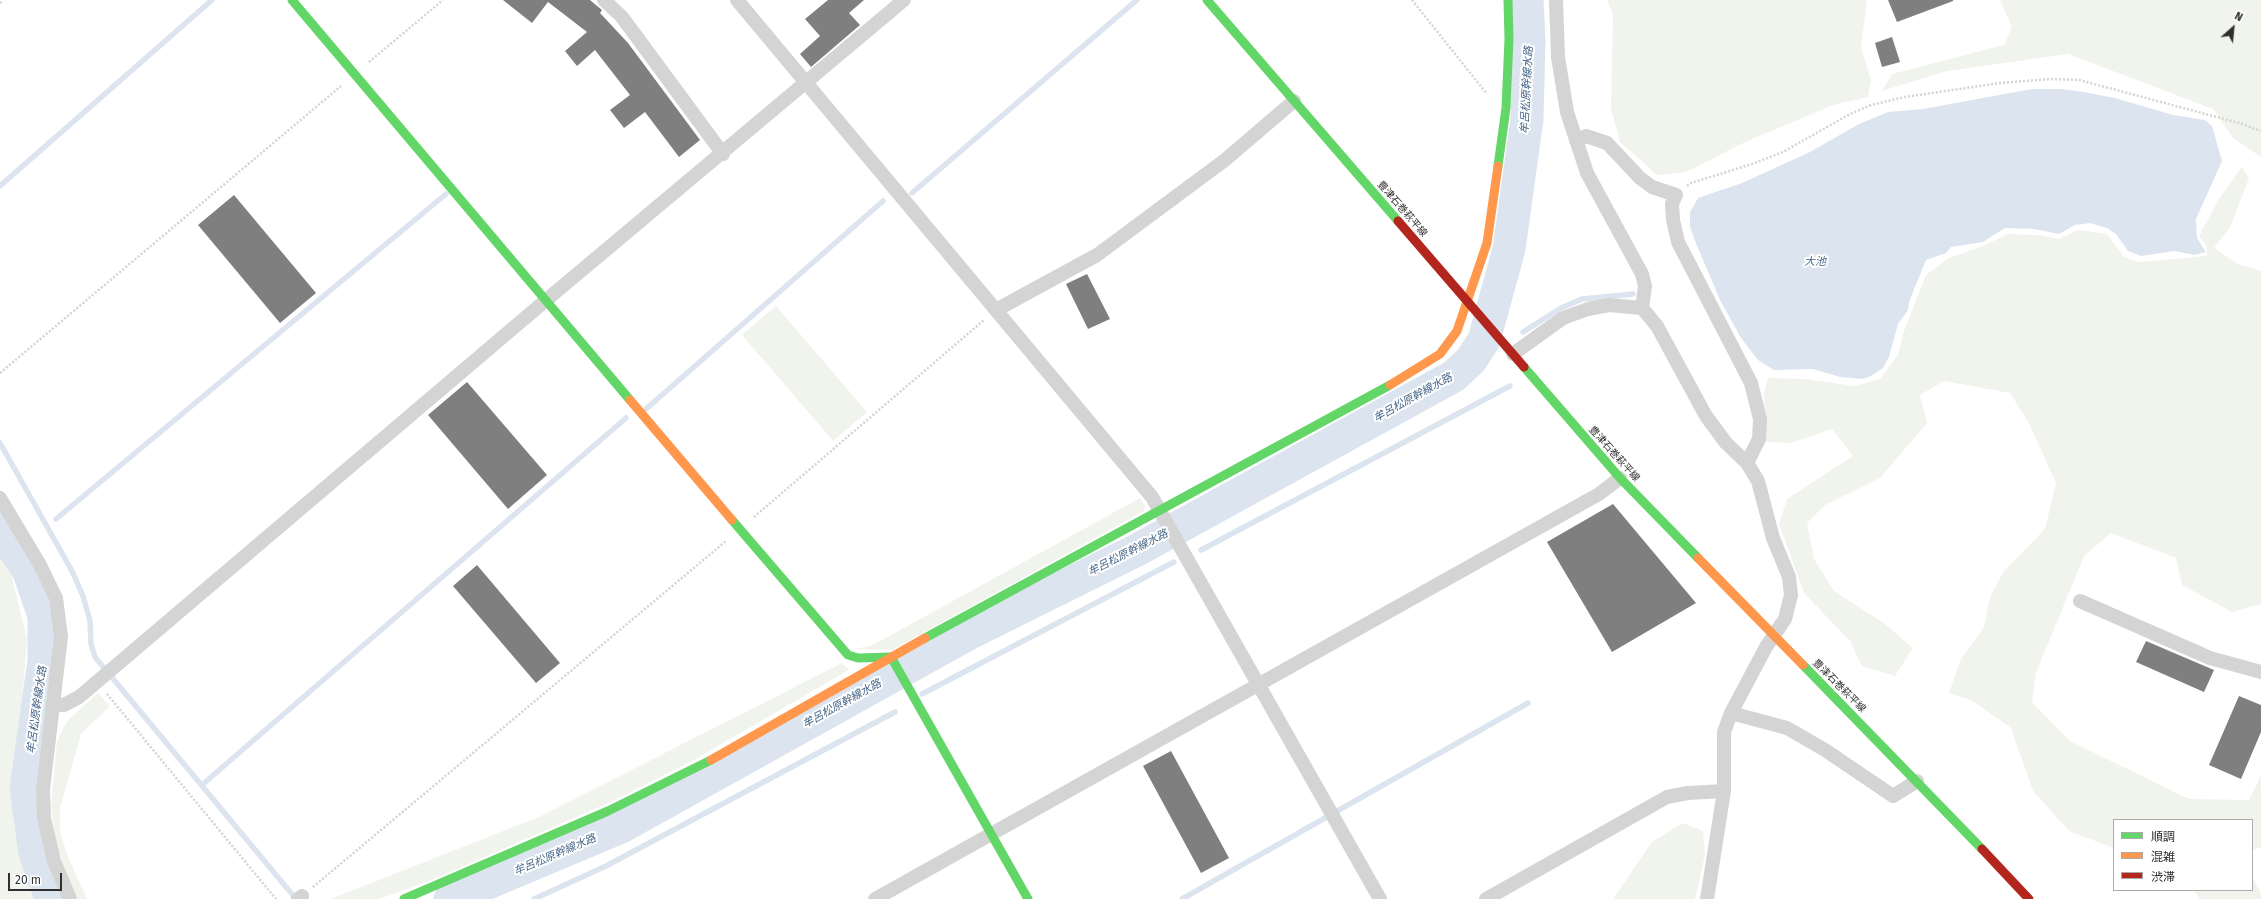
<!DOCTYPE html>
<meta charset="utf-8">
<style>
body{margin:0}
#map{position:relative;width:2261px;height:899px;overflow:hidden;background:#fff;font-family:"Fira Sans","Noto Sans JP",sans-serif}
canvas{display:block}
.legend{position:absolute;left:2113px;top:819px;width:140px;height:72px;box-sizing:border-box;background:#fff;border:1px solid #acacac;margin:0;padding:5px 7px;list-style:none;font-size:12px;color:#2f2f2f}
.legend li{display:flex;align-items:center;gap:8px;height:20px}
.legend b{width:20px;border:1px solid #acacac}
.north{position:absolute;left:2213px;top:8px;width:40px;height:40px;-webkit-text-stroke:3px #fff;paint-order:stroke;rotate:27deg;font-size:11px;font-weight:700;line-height:16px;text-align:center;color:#2f2f2f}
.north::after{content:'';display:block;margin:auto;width:14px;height:18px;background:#2f2f2f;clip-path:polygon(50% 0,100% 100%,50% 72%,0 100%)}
.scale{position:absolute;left:8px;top:873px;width:54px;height:18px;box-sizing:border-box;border:2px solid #2f2f2f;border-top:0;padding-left:5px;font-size:12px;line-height:14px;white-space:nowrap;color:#2f2f2f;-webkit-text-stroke:3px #fff;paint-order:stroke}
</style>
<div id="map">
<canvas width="2261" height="899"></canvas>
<ul class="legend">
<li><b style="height:5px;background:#63d668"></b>順調</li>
<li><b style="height:5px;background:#ff974d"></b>混雑</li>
<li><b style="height:5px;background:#b3261e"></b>渋滞</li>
</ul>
<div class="north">N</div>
<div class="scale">20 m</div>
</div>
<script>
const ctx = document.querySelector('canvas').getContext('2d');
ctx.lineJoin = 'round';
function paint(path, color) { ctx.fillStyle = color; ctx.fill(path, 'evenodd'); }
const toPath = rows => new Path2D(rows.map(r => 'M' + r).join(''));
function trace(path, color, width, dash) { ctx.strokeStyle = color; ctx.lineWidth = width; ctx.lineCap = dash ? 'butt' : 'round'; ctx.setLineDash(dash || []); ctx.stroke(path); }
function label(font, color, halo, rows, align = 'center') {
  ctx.font = font + ' "Fira Sans","Noto Sans JP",sans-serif'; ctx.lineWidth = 4; ctx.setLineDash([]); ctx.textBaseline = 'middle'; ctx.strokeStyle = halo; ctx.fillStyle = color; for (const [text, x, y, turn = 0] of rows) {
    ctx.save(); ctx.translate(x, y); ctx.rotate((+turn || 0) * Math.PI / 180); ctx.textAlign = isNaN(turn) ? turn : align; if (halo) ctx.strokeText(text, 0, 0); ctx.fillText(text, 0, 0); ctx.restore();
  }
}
paint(toPath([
 [1607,0,1867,0,1861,48,1871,80,1868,97,1833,105,1745,142,1686,172,1657,175,1620,142,1611,108,1613,15],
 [2000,0,2261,0,2261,157,2233,138,2213,109,2068,54,1947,71,1882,91,1892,74,2004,45,2012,27],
 [2242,167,2249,178,2230,227,2214,248,2238,264,2261,271,2261,604,2232,612,2182,585,2176,558,2111,533,2084,556,2036,673,2032,702,2070,741,2189,799,2249,800,2261,775,2261,847,2252,850,2252,820,2114,820,2114,848,2069,831,2033,791,2011,728,1971,700,1949,693,1961,659,1984,627,1990,597,2004,571,2045,529,2056,483,2029,423,2010,393,1944,381,1920,395,1927,423,1880,478,1825,505,1807,523,1814,559,1834,591,1885,624,1913,648,1895,676,1862,666,1850,641,1804,593,1779,524,1787,499,1853,456,1832,429,1791,443,1766,442,1764,393,1768,378,1805,379,1854,386,1880,379,1898,355,1904,331,1926,275,1949,258,1983,246,2008,234,2038,235,2060,239,2078,230,2107,234,2124,257,2139,262,2207,256,2206,245,2199,236,2219,199],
 [776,306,867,412,833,441,742,335],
 [1140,498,1145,505,1144,511,892,650,853,649,871,646],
 [0,556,10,569,27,639,18,751,14,825,34,899,0,899],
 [842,663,849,670,692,761,613,801,432,880,379,899,331,899,541,816],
 [98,693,110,706,81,734,60,808,60,832,68,857,87,899,78,899,68,879,56,842,51,806,57,741,67,721],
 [1683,823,1703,831,1705,855,1695,899,1613,899,1652,842],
 [2252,876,2261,893,2261,899,2200,899,2194,890,2252,890]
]), '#f0f4ed');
paint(toPath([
 [2032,89,2061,89,2084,92,2115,98,2173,115,2205,120,2212,126,2222,161,2196,219,2197,238,2206,252,2194,255,2175,251,2141,256,2128,251,2116,234,2107,228,2090,223,2075,225,2059,234,2034,229,2005,228,1983,242,1951,247,1946,253,1926,260,1909,302,1908,310,1898,324,1889,357,1883,368,1869,377,1862,379,1840,377,1813,369,1774,370,1758,360,1741,338,1720,300,1695,241,1690,227,1690,212,1698,198,1742,183,1810,152,1859,124,1888,112,1923,109]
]), '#dce5ef');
trace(toPath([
 [0,186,212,0],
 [912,193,1137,0],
 [1523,332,1561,308,1582,299,1633,294],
 [646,409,883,201],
 [0,443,72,571,83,596,90,621,91,644,95,657,296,899],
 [56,519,446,194],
 [1201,550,1510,386],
 [922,694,1174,562],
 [203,784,626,418],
 [534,899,606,866,895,712],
 [1182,899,1528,703]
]), '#dce5ef', 5.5);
trace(toPath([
 [0,528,29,572,44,616,44,660,26,789,35,853,51,899],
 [450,899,621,827,968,634,1137,550,1454,376,1471,360,1484,340,1509,249,1527,119,1529,40,1527,0]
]), '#dce5ef', 33);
paint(toPath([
 [503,0,590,0,602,10,600,13,628,43,700,140,679,157,645,112,624,128,610,110,630,95,595,50,577,66,565,51,587,32,548,2,532,23],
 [828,0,864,0,849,13,860,25,811,67,800,54,820,36,805,19],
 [1888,0,1953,0,1953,1,1897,22],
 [1892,37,1900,62,1882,67,1875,43],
 [234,195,316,293,280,323,198,225],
 [1087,274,1110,319,1088,329,1066,284],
 [467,382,547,475,508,509,428,415],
 [1613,504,1696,603,1612,652,1547,542],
 [477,565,560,663,536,683,453,586],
 [2146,641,2214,670,2204,692,2136,662],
 [2239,696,2261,705,2261,732,2241,779,2209,765],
 [1171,751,1229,858,1201,873,1143,766]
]), '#7f7f7f');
trace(toPath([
 [1412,0,1487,94],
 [0,3,3,0],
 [369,62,443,0],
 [1687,186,1691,183,1752,164,1783,152,1850,114,1871,105,1905,97,2000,83,2051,79,2079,80,2239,123,2261,131],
 [0,373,341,86],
 [754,517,984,320],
 [107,694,276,899],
 [313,887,726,541]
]), '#d4d4d4', 2.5, [2, 2]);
trace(toPath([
 [604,0,622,17,723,154],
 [737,0,1152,497,1380,899],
 [1556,0,1558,57,1567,112,1587,173,1642,274,1645,286,1642,308],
 [1576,141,1586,136,1607,143,1640,178,1652,187,1676,195,1672,204,1673,220,1678,242,1751,383,1760,419,1759,439,1747,463,1758,481,1773,538,1789,577,1791,595,1785,619,1766,647,1731,713,1724,732,1724,791,1707,899],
 [996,310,1097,255,1225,160,1294,101],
 [1513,354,1563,318,1588,309,1609,305,1642,308,1657,326,1706,416,1726,443,1747,463],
 [0,498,40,565,56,598,61,637,43,789,44,818,54,861,70,899],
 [2080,601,2210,658,2261,672],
 [54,704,64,705,79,697,545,301,904,0],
 [1731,713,1787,728,1825,750,1893,796,1917,781],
 [298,899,302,896],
 [875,899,1599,494,1620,478],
 [1486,899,1667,797,1688,793,1724,791]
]), '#d4d4d4', 14);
trace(toPath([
 [292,0,630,400],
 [1207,0,1398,221],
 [1498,166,1506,108,1509,39,1508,0],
 [1524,367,1620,478,1698,558],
 [732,520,848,655,858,658,891,657,1028,899],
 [925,638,1390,385],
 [1803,665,1982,849],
 [404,899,608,811,711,760]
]), '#63d668', 9);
trace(toPath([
 [1390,385,1440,354,1457,331,1487,243,1498,166],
 [630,400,732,520],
 [1698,558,1803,665],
 [711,760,925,638]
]), '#ff974d', 9);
trace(toPath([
 [1398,221,1524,367],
 [1982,849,2029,899]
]), '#b3261e', 9);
label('10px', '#2f2f2f', '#fff', [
 ["豊津石巻萩平線",1402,209,49],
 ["豊津石巻萩平線",1614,454,48],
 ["豊津石巻萩平線",1839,686,45]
]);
label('italic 11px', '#476688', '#fff', [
 ["牟呂松原幹線水路",1527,90,-87],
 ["大池",1815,262],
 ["牟呂松原幹線水路",1413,398,-29],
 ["牟呂松原幹線水路",1128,553,-27],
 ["牟呂松原幹線水路",842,704,-29],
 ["牟呂松原幹線水路",37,710,-82],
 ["牟呂松原幹線水路",555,855,-23]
]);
</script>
